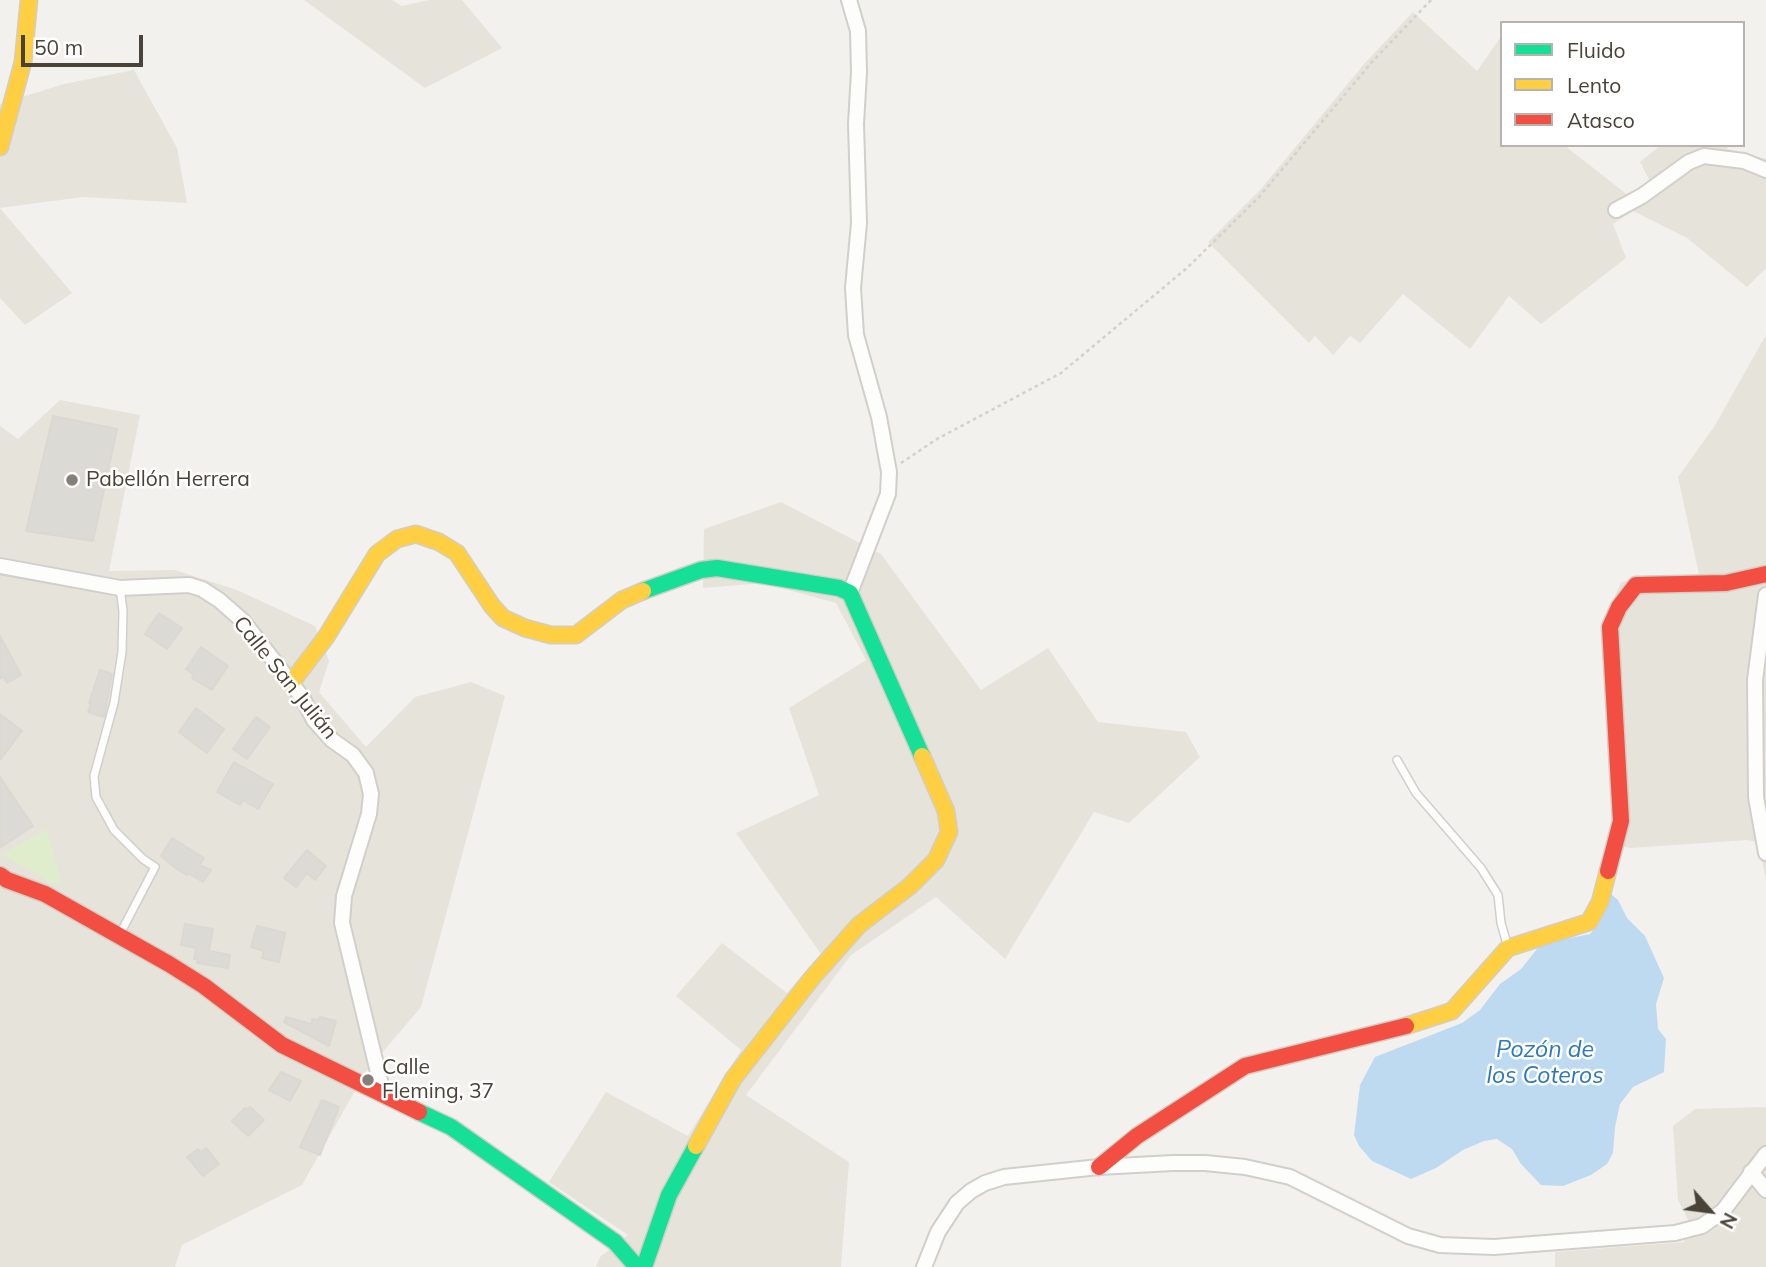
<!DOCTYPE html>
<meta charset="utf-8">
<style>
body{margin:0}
#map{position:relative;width:1766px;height:1267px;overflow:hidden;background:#f2f1ed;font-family:Mulish,sans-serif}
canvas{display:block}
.legend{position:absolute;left:1500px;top:21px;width:245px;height:126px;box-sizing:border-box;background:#fff;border:2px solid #b7b4af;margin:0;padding:9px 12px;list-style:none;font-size:21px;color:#4a4338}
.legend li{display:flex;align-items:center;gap:14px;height:35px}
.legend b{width:35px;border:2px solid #b7b4af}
.north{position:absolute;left:1675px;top:1176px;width:70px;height:70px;-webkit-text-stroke:5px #fff;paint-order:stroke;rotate:118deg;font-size:19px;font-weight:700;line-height:28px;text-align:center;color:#4a4338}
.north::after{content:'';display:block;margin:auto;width:24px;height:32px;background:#4a4338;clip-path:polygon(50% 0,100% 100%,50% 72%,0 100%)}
.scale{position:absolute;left:21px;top:35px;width:122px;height:32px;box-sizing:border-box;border:4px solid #4a4338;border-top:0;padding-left:9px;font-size:21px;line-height:24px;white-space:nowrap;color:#4a4338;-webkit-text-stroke:5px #fff;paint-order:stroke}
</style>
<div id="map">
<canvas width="1766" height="1267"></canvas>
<ul class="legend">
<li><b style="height:9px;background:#16e098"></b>Fluido</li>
<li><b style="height:9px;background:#ffcf43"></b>Lento</li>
<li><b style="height:9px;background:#f24e42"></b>Atasco</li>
</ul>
<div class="north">N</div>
<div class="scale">50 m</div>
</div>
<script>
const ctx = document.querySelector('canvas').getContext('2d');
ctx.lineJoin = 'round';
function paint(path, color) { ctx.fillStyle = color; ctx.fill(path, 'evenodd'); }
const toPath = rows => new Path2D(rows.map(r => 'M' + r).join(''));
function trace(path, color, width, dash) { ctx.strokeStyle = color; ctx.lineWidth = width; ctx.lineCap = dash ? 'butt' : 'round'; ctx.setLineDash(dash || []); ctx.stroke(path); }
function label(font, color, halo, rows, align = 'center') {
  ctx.font = font + ' Mulish,sans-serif'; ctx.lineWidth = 5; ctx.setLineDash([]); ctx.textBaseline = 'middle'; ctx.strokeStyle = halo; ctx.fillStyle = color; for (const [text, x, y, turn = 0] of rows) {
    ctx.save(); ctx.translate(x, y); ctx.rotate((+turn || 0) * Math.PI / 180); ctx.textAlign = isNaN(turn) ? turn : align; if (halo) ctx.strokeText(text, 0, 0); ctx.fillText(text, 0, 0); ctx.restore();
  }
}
paint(toPath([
 [304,0,392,0,402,6,429,0,462,0,502,48,425,88],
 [1413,12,1477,71,1502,35,1502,145,1564,145,1629,196,1651,183,1640,162,1661,145,1729,145,1727,149,1766,159,1766,268,1747,287,1687,238,1633,211,1613,224,1626,258,1541,324,1509,296,1470,349,1403,294,1360,343,1350,336,1333,355,1315,336,1309,343,1208,242,1260,190,1364,64],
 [134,70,177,148,187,203,83,197,0,208,0,104,64,84],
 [0,208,72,293,25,325,0,298],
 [1766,335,1766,880,1758,842,1747,840,1631,848,1611,845,1617,820,1604,622,1621,582,1644,578,1700,579,1678,477,1714,427],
 [60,400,140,415,109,571,175,570,237,590,315,626,329,661,319,692,366,747,415,697,471,682,505,696,421,1007,365,1073,302,1185,182,1245,175,1267,0,1267,0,426,18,439],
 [781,502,881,554,981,690,1048,648,1098,722,1186,732,1200,757,1129,823,1094,812,1005,959,936,897,851,955,746,1095,849,1162,841,1267,596,1267,600,1257,628,1235,549,1182,606,1092,688,1136,741,1050,676,996,722,943,787,993,821,954,736,833,819,795,789,708,866,660,836,603,763,583,703,588,704,529],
 [1766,1107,1766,1267,1555,1267,1555,1252,1684,1242,1689,1222,1678,1200,1673,1126,1695,1109]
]), '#e6e3da');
paint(toPath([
 [47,829,61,882,53,884,2,854]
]), '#dfedcd');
paint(toPath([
 [1611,894,1618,900,1627,918,1645,936,1664,978,1656,1004,1658,1029,1666,1039,1664,1072,1633,1087,1620,1104,1615,1127,1613,1153,1607,1164,1591,1175,1563,1186,1541,1185,1521,1164,1512,1149,1497,1139,1484,1141,1463,1150,1436,1168,1411,1179,1372,1161,1359,1146,1354,1135,1360,1085,1375,1057,1462,1023,1480,1010,1500,984,1521,969,1541,944,1590,934,1600,922]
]), '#bddaf1');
const building = toPath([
 [53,416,117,429,93,541,26,531,53,416],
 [159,613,182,628,167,649,145,634,159,613],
 [0,636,21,675,7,683,3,677,0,679,0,636],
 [201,647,228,666,212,690,192,678,194,675,186,669,201,647],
 [100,670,112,674,104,717,88,712,91,703,89,703,100,670],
 [196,708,224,729,207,753,179,732,196,708],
 [0,714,22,731,0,760,0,714],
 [256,717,270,727,247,759,233,749,256,717],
 [234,762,273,784,258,809,243,800,240,805,217,792,234,762],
 [0,777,33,826,0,848,0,777],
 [172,838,204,858,200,865,211,870,203,882,188,873,187,875,178,870,161,856,172,838],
 [307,850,326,866,315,880,307,873,296,887,284,878,307,850],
 [185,924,213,929,209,951,230,955,228,968,197,963,198,959,194,959,196,948,181,945,185,924],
 [257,926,285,933,279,962,262,958,264,951,251,947,257,926],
 [286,1017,311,1024,312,1019,319,1020,320,1017,336,1021,329,1046,284,1022,286,1017],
 [281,1072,301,1081,290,1101,269,1090,281,1072],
 [322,1100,339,1107,320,1155,300,1147,322,1100],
 [250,1107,264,1120,248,1136,232,1121,245,1108,247,1109,250,1107],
 [206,1148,219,1164,203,1176,187,1157,198,1149,201,1152,206,1148]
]);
paint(building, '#dcdad5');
trace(building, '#dbd8d2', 2);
const lane = toPath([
 [120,588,123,611,122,652,114,703,94,776,96,797,114,830,143,859,155,867,120,934],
 [1397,760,1416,793,1481,868,1498,895,1501,923,1507,944]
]);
const street = toPath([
 [849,0,858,31,859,72,856,124,859,223,853,288,856,335,879,417,889,472,888,494,850,593],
 [1616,210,1642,196,1689,162,1704,156,1744,161,1766,170],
 [0,566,120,588,189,585,202,589,219,600,243,621,302,697,314,720,332,740,353,755,366,773,371,794,369,814,344,896,342,923,383,1093],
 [1766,595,1755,680,1756,797,1766,853],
 [1751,1172,1766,1190],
 [924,1267,938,1232,957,1203,971,1191,985,1183,1004,1177,1099,1167,1173,1163,1205,1163,1245,1167,1290,1177,1408,1236,1440,1245,1494,1247,1675,1233,1702,1226,1723,1211,1766,1154]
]);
const fast = toPath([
 [643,591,701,570,717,568,839,588,850,593,922,756],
 [419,1112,451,1127,615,1242,637,1267],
 [644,1267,669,1195,696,1146]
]);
const slow = toPath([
 [0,147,23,62,29,0],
 [291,683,326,637,377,554,397,539,416,534,439,542,457,553,492,606,503,618,525,628,551,635,576,635,622,600,643,591],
 [1406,1026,1452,1011,1508,948,1589,922,1600,902,1608,871],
 [696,1146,733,1079,812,978,859,925,910,886,936,860,949,832,946,811,922,756]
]);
const jam = toPath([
 [1608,871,1621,821,1610,627,1619,607,1636,585,1726,583,1766,574],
 [0,875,7,880,45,894,169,964,204,986,282,1045,419,1112],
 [1099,1167,1137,1136,1245,1066,1406,1026]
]);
trace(lane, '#d0cfca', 10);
trace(street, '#d0cfca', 18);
trace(fast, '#d2cec4', 19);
trace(slow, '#d2cec4', 19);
trace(jam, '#d2cec4', 19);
trace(toPath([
 [901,463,937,439,1061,373,1187,268,1259,197,1372,62,1431,0]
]), '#d2d1cb', 2.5, [3.5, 3.5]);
trace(lane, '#fdfdfc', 7);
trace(street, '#fdfdfc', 14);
trace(fast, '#16e098', 16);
trace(slow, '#ffcf43', 16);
trace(jam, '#f24e42', 16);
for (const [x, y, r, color] of [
 [72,480,7,"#858077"],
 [368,1080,7,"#858077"]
]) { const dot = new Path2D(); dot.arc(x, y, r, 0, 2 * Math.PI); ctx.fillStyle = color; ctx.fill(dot); trace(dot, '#fff', 2.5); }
label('21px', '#4a4338', '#fff', [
 ["Pabellón Herrera",86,480],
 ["Calle",382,1068],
 ["Fleming, 37",382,1092]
], 'left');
label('21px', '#4a4338', '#fff', [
 ["Calle San Julián",285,678,51]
]);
label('italic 23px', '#2d79ba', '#fff', [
 ["Pozón de",1545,1050],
 ["los Coteros",1545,1076]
]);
</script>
